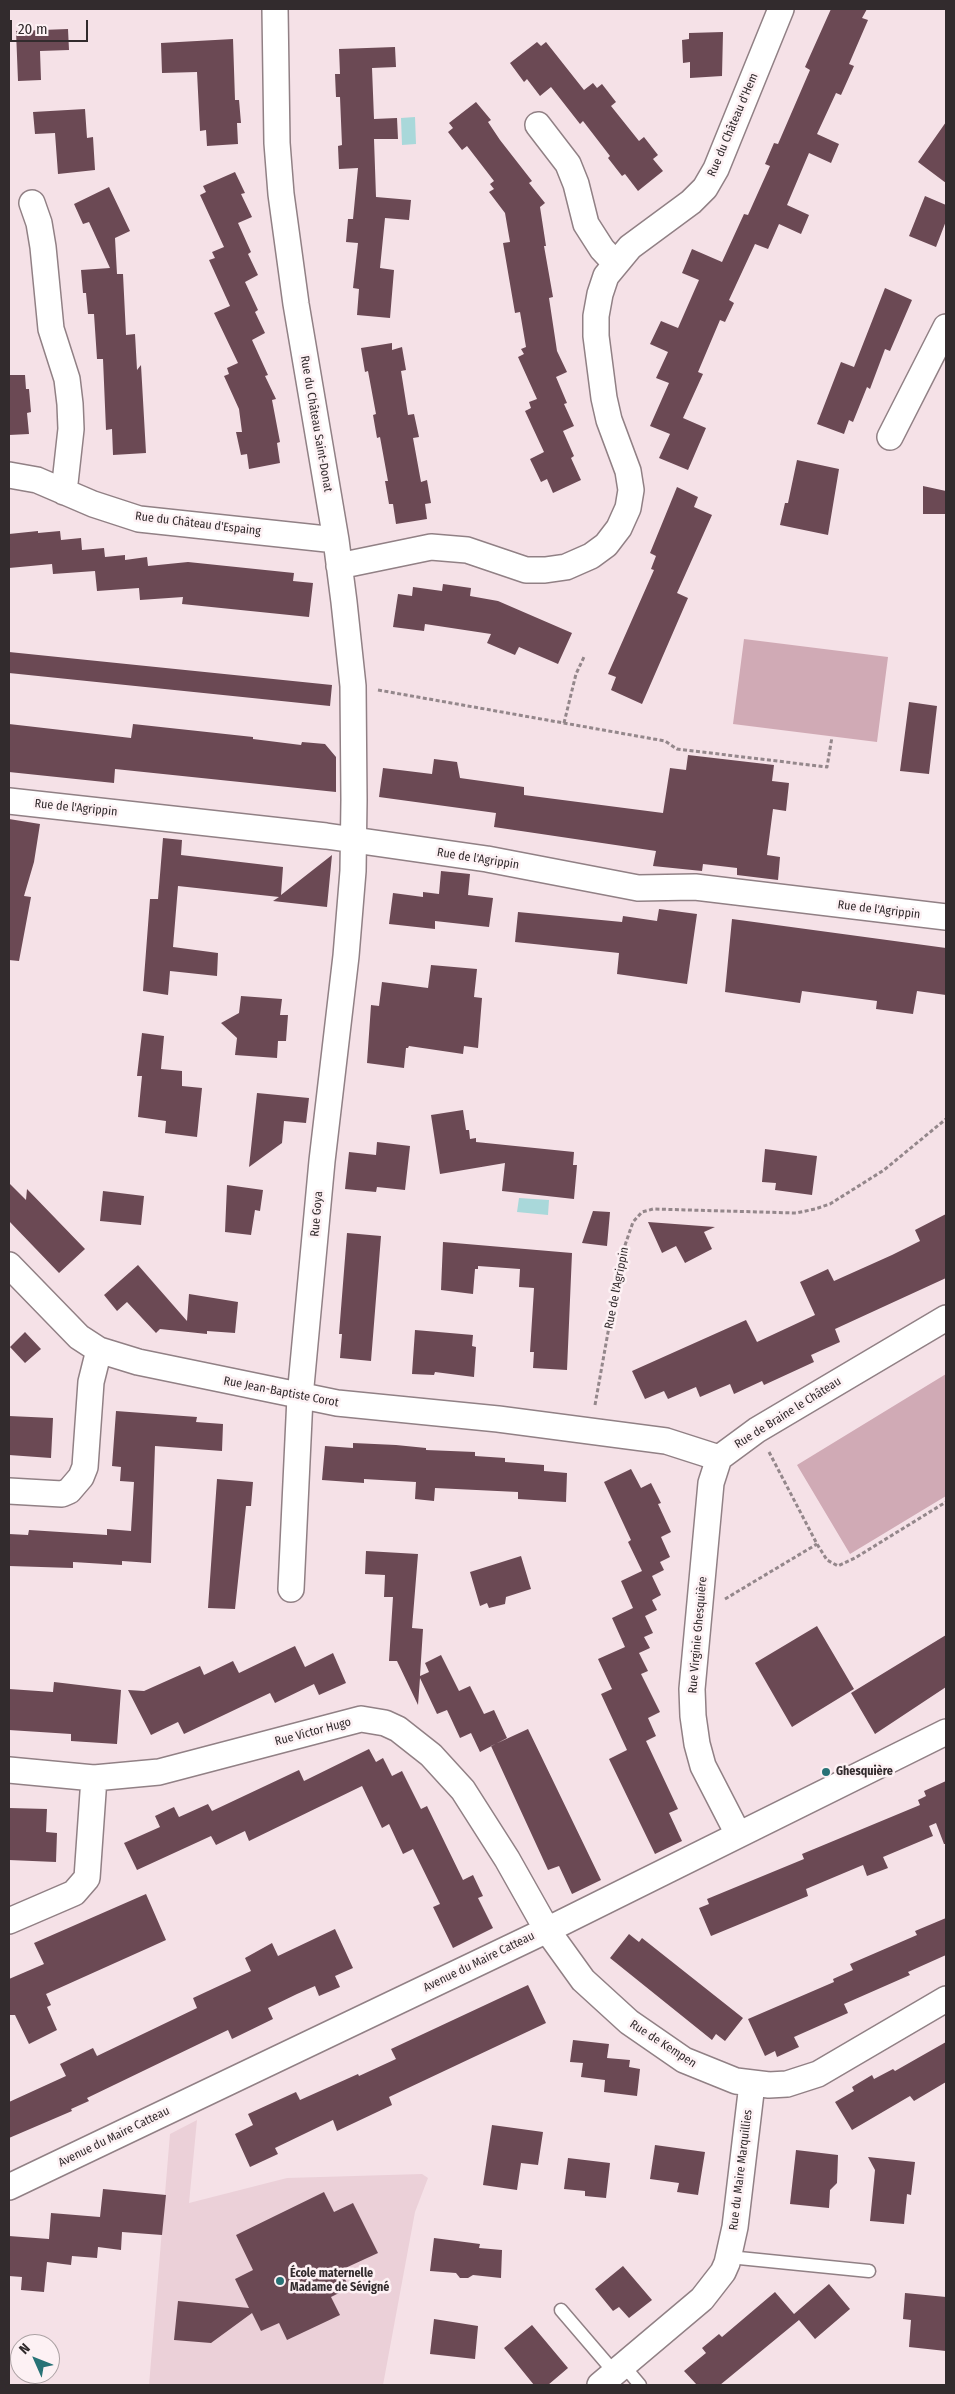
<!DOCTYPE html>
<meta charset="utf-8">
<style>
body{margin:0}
#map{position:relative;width:955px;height:2394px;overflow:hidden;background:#f5e1e7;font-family:"Fira Sans Condensed",sans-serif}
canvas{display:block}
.frame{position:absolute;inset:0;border:10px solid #322b2d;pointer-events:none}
.north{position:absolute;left:10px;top:2334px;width:50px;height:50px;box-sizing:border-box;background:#fdf1f4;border:1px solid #aca2a4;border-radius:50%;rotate:314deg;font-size:14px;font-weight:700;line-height:20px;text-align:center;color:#322b2d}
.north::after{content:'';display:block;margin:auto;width:18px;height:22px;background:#287276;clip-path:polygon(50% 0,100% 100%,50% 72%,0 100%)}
.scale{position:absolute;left:10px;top:20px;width:78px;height:22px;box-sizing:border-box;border:2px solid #322b2d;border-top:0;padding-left:6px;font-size:15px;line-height:18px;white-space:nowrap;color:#322b2d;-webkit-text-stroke:4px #fdf1f4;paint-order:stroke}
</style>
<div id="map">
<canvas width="955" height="2394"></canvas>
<div class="frame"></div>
<div class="north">N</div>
<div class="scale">20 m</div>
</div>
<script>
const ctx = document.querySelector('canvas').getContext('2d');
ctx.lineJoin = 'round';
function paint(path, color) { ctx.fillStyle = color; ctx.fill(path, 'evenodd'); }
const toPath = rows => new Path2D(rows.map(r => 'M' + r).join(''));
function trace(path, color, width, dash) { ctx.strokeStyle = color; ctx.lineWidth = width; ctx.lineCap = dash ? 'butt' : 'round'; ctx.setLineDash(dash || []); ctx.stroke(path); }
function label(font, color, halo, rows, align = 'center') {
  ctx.font = font + ' "Fira Sans Condensed",sans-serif'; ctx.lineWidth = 5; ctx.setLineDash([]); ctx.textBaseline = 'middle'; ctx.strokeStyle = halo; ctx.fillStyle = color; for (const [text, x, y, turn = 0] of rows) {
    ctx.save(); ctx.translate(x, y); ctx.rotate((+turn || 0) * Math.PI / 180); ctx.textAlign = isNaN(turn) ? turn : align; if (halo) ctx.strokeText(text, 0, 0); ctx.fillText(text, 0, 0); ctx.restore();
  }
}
paint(toPath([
 [197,2120,189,2203,287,2178,422,2174,428,2178,415,2212,383,2385,149,2385,170,2134]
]), '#ebd0d8');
paint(toPath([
 [744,639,888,657,877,742,733,724],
 [946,1374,946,1496,850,1554,797,1465]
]), '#d0aab5');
paint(toPath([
 [415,117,416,144,402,145,401,118],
 [519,1198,549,1200,548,1215,517,1212]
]), '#a9d8da');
paint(toPath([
 [831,9,867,9,862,18,868,20,849,64,854,66,841,95,836,93,817,134,839,144,831,163,809,153,787,205,809,215,801,234,779,224,768,249,755,244,729,300,734,303,725,322,720,320,698,372,703,374,683,418,706,428,688,470,659,458,670,434,650,426,669,383,656,378,668,352,650,344,661,321,678,328,699,280,682,273,692,249,722,262,744,214,748,215,770,166,765,164,774,143,778,144,810,70,805,67],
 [68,29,69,50,40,51,41,80,18,81,16,31],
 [723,32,722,76,690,78,690,62,683,63,682,40,689,39,689,33],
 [233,39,235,100,239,100,241,123,237,123,238,144,207,146,206,130,200,131,197,72,162,73,161,43],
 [537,42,541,46,546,42,584,90,593,83,597,88,602,84,616,102,611,106,639,141,644,137,658,155,653,159,663,171,638,191,625,174,622,176,608,158,610,156,583,121,580,124,551,87,540,96,527,79,524,82,510,63],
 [395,47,396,67,372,68,374,119,397,118,398,139,374,139,376,197,411,200,409,220,385,218,380,268,394,270,390,318,357,315,359,289,353,288,358,243,346,242,348,219,353,219,358,168,339,169,338,146,342,145,340,97,336,97,335,74,340,74,339,49],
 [476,102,491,120,488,122,500,140,532,181,529,183,545,203,540,207,546,246,544,246,553,297,549,298,557,351,567,372,556,377,567,403,564,404,574,426,563,431,574,456,571,458,581,480,553,493,547,479,541,482,530,459,544,452,525,411,531,408,529,402,537,399,518,357,524,354,521,349,526,347,520,312,515,313,503,243,510,242,505,213,489,192,494,189,490,184,494,181,467,146,462,150,448,132,453,128,449,123],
 [85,109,87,138,93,137,95,170,58,174,55,133,35,134,33,112],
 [946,122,946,183,918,162],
 [235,172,245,193,241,194,252,217,238,223,251,252,248,254,258,275,245,282,258,310,255,312,265,333,252,340,268,375,265,376,276,399,272,400,280,442,277,443,280,463,249,469,247,454,241,455,236,432,242,432,239,409,224,376,229,374,227,368,238,363,214,313,230,306,209,260,215,258,212,252,224,247,200,195,206,192,203,186],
 [109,187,130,231,115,238,117,274,123,274,126,335,135,334,137,370,141,365,146,453,113,455,112,429,106,430,103,359,97,359,94,314,88,314,86,293,83,293,81,270,110,268,89,222,83,224,74,204],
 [925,196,946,205,946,221,936,247,909,236],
 [885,288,912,300,890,351,885,349,870,389,867,387,853,422,849,420,844,434,817,424,841,362,854,367],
 [392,343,392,350,402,347,406,370,401,371,408,415,414,414,419,437,413,438,421,482,427,480,431,503,425,504,427,519,396,524,393,504,389,504,385,481,388,481,380,437,377,438,373,415,376,414,368,371,365,372,361,348],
 [9,375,25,375,26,389,29,389,31,412,27,413,29,434,9,435],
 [797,460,839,469,828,535,780,525,785,503,788,503],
 [923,486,946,491,946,514,923,514],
 [677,487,698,497,694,507,712,515,677,593,688,598,642,704,611,690,616,677,608,674,654,570,651,569,656,556,650,553],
 [38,531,38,533,60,531,61,540,81,538,82,550,104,548,105,557,125,555,125,560,147,557,148,566,188,562,294,573,293,581,313,583,309,617,182,604,183,597,140,600,139,588,97,591,95,571,53,574,52,564,9,568,9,534],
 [443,584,471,588,470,596,498,601,572,633,558,664,519,647,515,655,487,643,491,634,425,624,424,631,393,627,398,594,412,596,413,587,442,591],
 [9,652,332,685,330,706,9,673],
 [909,702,937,706,929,774,900,771],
 [9,724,131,738,133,724,253,737,253,739,301,745,302,742,325,744,336,757,336,792,115,769,114,783,9,772],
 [688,755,774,765,772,781,789,783,786,811,773,809,767,855,780,857,778,880,737,875,737,868,703,864,702,871,653,866,656,851,494,827,496,813,379,797,383,768,432,774,434,759,457,762,460,778,524,787,524,795,663,813,670,768,686,770],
 [9,819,40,824,34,862,24,896,31,897,19,961,9,960],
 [163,838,182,840,181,855,283,867,281,895,332,855,327,907,273,901,279,897,178,886,173,947,218,953,217,976,170,971,168,995,143,991,150,899,158,899],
 [441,871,470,874,468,895,493,898,489,927,435,921,435,929,389,924,393,893,423,897,423,892,439,894],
 [659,909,697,914,687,984,617,974,619,953,515,942,518,912,622,922,623,916,657,921],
 [732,919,946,948,946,995,917,991,913,1014,876,1009,877,1001,802,991,800,1003,725,992],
 [431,965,477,969,474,997,482,998,478,1048,464,1046,463,1054,409,1046,408,1048,406,1048,404,1068,367,1063,371,1005,379,1006,382,982,428,988],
 [241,996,282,999,280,1015,288,1015,286,1041,278,1041,277,1058,235,1055,237,1038,221,1023,239,1013],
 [142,1033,164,1036,161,1069,182,1071,182,1086,202,1088,197,1137,165,1133,166,1121,138,1117,142,1076,137,1076],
 [257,1093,309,1098,306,1123,284,1121,282,1143,249,1167],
 [463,1110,466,1130,469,1130,470,1139,476,1138,476,1142,574,1152,573,1165,577,1165,574,1199,502,1191,505,1163,440,1174,431,1115],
 [377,1142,410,1146,405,1190,377,1187,376,1192,345,1189,349,1152,376,1155],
 [765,1149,817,1156,812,1195,775,1190,776,1183,762,1182],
 [9,1183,26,1200,27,1189,85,1249,59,1273,9,1221],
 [227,1185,263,1190,260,1211,255,1210,251,1235,225,1232],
 [103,1191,144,1196,141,1225,100,1221],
 [593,1211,610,1212,607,1246,582,1243],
 [946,1214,946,1278,835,1329,840,1342,811,1355,814,1362,764,1385,762,1381,734,1394,730,1384,700,1397,696,1387,668,1399,664,1391,645,1399,632,1371,746,1320,757,1342,815,1315,800,1282,828,1269,834,1281,892,1255,920,1241,915,1230],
 [648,1222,715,1227,704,1232,712,1249,685,1263,676,1246,662,1253],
 [347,1233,381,1236,371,1361,340,1358,342,1334,339,1334],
 [443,1242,572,1253,567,1370,533,1368,534,1352,530,1352,534,1288,519,1287,520,1269,478,1266,478,1269,475,1269,473,1294,441,1290],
 [138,1265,187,1321,189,1294,238,1302,235,1333,207,1331,207,1334,160,1329,156,1333,127,1302,117,1311,104,1295],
 [415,1330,473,1335,472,1346,476,1347,474,1377,435,1372,434,1375,412,1374],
 [25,1332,41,1349,25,1363,10,1347],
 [116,1411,197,1417,196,1422,223,1424,222,1451,155,1446,151,1563,122,1561,122,1565,73,1562,73,1568,9,1566,9,1534,28,1535,29,1530,107,1535,107,1529,131,1531,134,1482,120,1481,121,1467,112,1466],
 [9,1416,53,1418,51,1458,9,1455],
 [353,1443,396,1445,426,1448,426,1450,475,1452,475,1456,505,1458,505,1462,544,1465,544,1471,567,1473,566,1502,518,1499,518,1492,435,1488,434,1501,415,1499,416,1482,364,1479,364,1483,322,1480,325,1446,353,1448],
 [631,1469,641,1488,651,1483,661,1503,658,1504,671,1532,661,1537,670,1557,660,1562,664,1570,652,1576,661,1595,652,1600,657,1610,645,1616,653,1633,644,1637,650,1648,639,1653,648,1671,641,1674,660,1712,648,1718,656,1736,646,1741,678,1809,669,1813,682,1841,655,1854,609,1759,627,1750,601,1694,612,1689,598,1659,625,1647,612,1618,633,1608,621,1581,642,1571,628,1542,631,1540,604,1482],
 [217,1479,253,1482,251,1506,246,1506,235,1609,208,1608],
 [366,1551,418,1554,412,1628,423,1629,420,1676,429,1672,425,1663,441,1655,459,1691,470,1686,484,1714,494,1710,507,1738,480,1752,471,1733,460,1738,447,1710,437,1714,420,1678,418,1705,397,1661,389,1661,393,1597,384,1597,385,1575,365,1574],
 [521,1556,531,1589,506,1597,505,1604,489,1608,487,1603,480,1606,470,1572],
 [817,1626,854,1689,792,1727,755,1663],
 [946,1635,946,1687,875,1734,851,1693],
 [295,1646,305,1667,333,1653,346,1683,319,1695,314,1684,275,1703,270,1693,184,1734,178,1722,151,1735,128,1690,144,1691,200,1666,204,1675,233,1661,239,1673],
 [54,1682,121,1690,117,1744,71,1741,71,1734,9,1730,9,1689,53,1692],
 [528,1729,601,1880,572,1894,559,1866,548,1870,491,1746],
 [369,1749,376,1762,383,1758,392,1776,402,1771,421,1809,427,1806,463,1880,473,1875,483,1896,478,1898,493,1928,453,1948,433,1907,440,1904,413,1849,403,1854,389,1824,382,1828,362,1786,249,1841,245,1831,216,1845,211,1836,137,1870,124,1843,160,1827,155,1816,174,1807,179,1817,208,1804,212,1811,299,1770,304,1781],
 [946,1781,946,1844,944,1844,936,1823,929,1826,933,1836,883,1857,888,1868,867,1876,863,1865,806,1889,808,1896,711,1936,699,1908,709,1904,707,1899,804,1859,802,1854,920,1805,918,1800,926,1796,924,1791],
 [9,1808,47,1809,46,1832,57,1833,56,1862,9,1860],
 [146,1894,166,1940,46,1994,51,2005,47,2007,57,2030,29,2044,15,2015,9,2015,9,1979,44,1964,34,1943],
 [946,1918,946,1955,908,1972,910,1975,844,2004,848,2013,794,2037,799,2047,777,2057,775,2051,765,2056,748,2019,834,1982,833,1979,853,1970,850,1964,917,1935,915,1931],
 [335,1929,353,1968,335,1976,340,1987,319,1996,315,1986,297,1994,268,2008,273,2019,232,2039,228,2030,87,2098,89,2101,71,2109,72,2111,9,2138,9,2102,66,2076,60,2064,93,2048,97,2056,197,2008,193,1998,251,1971,245,1958,272,1943,278,1956],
 [629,1934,639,1942,642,1938,743,2018,725,2041,716,2034,712,2040,610,1958],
 [528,1985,546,2023,389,2097,392,2105,337,2131,333,2120,275,2148,278,2154,250,2167,235,2134,253,2125,248,2114,296,2092,300,2100,358,2074,359,2076,396,2059,391,2049],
 [573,2040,609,2044,607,2058,630,2060,629,2067,640,2069,637,2096,604,2092,605,2080,581,2077,583,2063,570,2062],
 [946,2042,946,2082,914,2101,910,2096,852,2130,835,2102,854,2091,852,2087,872,2075,874,2079,893,2069,895,2071],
 [492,2125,543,2132,538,2165,521,2163,517,2190,483,2185],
 [655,2145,705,2152,698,2195,677,2192,679,2183,650,2179],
 [796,2150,838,2155,837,2183,830,2190,829,2208,790,2204],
 [868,2157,915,2162,911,2195,907,2194,904,2224,870,2221,875,2170],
 [568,2158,610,2163,606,2198,585,2196,585,2191,564,2189],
 [103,2189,166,2195,162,2235,122,2232,121,2250,98,2247,97,2258,72,2256,71,2265,47,2262,44,2292,21,2290,22,2277,9,2276,9,2236,49,2239,51,2213,100,2217],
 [324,2192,334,2212,353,2203,378,2253,341,2270,349,2288,331,2297,340,2315,287,2340,279,2323,261,2331,252,2313,211,2343,174,2340,178,2301,249,2308,235,2279,253,2270,236,2235],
 [434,2238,480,2244,479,2248,502,2250,501,2278,473,2275,468,2278,460,2278,456,2273,430,2271],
 [623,2266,652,2300,629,2318,619,2307,613,2311,595,2289],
 [829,2284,850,2309,815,2339,799,2320,720,2385,697,2385,684,2371,706,2353,702,2348,719,2334,722,2337,775,2292,794,2314],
 [905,2293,946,2297,946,2351,909,2347,911,2320,903,2319],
 [434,2319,478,2326,475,2359,430,2354],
 [532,2325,568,2368,548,2385,534,2385,504,2348]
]), '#6b4954');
const lane = toPath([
 [729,2257,869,2271],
 [561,2310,615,2373],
 [624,2366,640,2385]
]);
const street = toPath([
 [275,9,277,143,281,194,296,304,336,540,344,602,353,686,354,800,353,871,346,956,322,1161,300,1397,291,1589],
 [538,125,568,164,576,184,586,224,602,249,615,263],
 [32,203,39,223,43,247,51,329,67,379,70,404,71,429,64,492],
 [890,437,946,327],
 [9,475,37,480,93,504,139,519,336,540],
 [339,566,431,547,467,550,526,570,545,570,566,567,591,556,606,545,619,528,628,508,631,490,628,471,609,420,604,398,596,336,596,316,600,294,606,276,630,247,691,202,705,188,716,169,781,9],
 [9,801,326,836,487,859,638,888,695,887,946,917],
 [9,1265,79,1337,99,1350,138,1362,337,1403,498,1419,666,1441,719,1458,757,1430,946,1318],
 [719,1458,711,1483,692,1689,693,1716,697,1744,703,1766,738,1834],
 [9,1491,62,1494,69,1491,81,1477,85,1467,91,1382,99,1350],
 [9,1770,94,1778,159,1772,361,1719,385,1723,398,1729,431,1755,463,1790,507,1859,547,1930,583,1980,629,2022,684,2060,736,2081,769,2085,787,2084,818,2074,946,1999],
 [9,1921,74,1893,87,1878,94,1778],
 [9,2187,547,1930,946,1732],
 [600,2385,702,2299,723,2272,727,2263,735,2227,752,2084]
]);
trace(lane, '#918085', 15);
trace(street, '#918085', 28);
trace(toPath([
 [378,690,665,741,677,749,827,767,832,737],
 [564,723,576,674,584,657],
 [595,1405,622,1254,633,1222,642,1212,653,1209,796,1213,815,1209,830,1204,884,1170,946,1119],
 [769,1452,817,1544,827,1560,838,1566,855,1558,946,1502],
 [725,1599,817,1544]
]), '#94878b', 3, [4, 2.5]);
trace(lane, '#fff', 12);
trace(street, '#fff', 25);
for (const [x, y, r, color] of [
 [826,1772,5,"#287276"],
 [280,2281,5,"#287276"]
]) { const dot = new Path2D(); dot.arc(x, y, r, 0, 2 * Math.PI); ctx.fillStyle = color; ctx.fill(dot); trace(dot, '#fdf1f4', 2); }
label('12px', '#322b2d', '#fdf1f4', [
 ["Rue du Château d'Hem",733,125,-67],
 ["Rue du Château Saint-Donat",316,424,80],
 ["Rue du Château d'Espaing",198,524,7],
 ["Rue de l'Agrippin",76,808,6],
 ["Rue de l'Agrippin",478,859,9],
 ["Rue de l'Agrippin",879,910,7],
 ["Rue Goya",317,1214,-85],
 ["Rue de l'Agrippin",617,1288,-79],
 ["Rue Jean-Baptiste Corot",281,1392,11],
 ["Rue de Braine le Château",788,1413,-32],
 ["Rue Virginie Ghesquière",698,1635,-85],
 ["Rue Victor Hugo",313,1732,-15],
 ["Avenue du Maire Catteau",479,1962,-26],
 ["Rue de Kempen",663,2044,33],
 ["Avenue du Maire Catteau",114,2137,-26],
 ["Rue du Maire Marquillies",741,2170,-83]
]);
label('bold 12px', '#322b2d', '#fdf1f4', [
 ["Ghesquière",836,1772],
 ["École maternelle",290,2274],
 ["Madame de Sévigné",290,2288]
], 'left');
</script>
